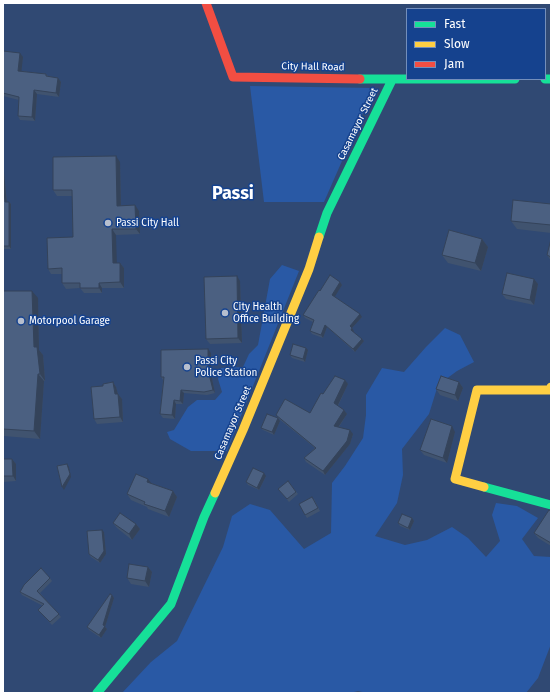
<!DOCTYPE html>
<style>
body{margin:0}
#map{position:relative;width:554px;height:696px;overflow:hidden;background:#304973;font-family:"Fira Sans",sans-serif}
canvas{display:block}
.frame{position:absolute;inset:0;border:4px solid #fff;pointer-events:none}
.legend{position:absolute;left:406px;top:8px;width:140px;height:72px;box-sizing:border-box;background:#15428e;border:1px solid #738ebb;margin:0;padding:5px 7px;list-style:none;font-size:12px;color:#fff}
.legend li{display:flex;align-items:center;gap:8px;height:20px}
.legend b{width:20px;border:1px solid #738ebb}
</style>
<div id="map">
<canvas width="554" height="696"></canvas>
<div class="frame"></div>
<ul class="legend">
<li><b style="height:5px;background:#16e098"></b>Fast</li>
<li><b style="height:5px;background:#ffcf43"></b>Slow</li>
<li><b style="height:5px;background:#f24e42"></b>Jam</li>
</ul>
</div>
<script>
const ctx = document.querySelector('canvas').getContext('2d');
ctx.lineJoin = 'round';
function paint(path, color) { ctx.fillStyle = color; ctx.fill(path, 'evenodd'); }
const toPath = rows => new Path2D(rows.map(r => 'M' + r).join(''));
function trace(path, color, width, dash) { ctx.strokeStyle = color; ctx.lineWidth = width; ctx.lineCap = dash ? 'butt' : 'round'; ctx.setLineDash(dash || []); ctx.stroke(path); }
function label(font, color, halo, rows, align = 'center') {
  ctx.font = font + ' "Fira Sans",sans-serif'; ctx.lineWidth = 3; ctx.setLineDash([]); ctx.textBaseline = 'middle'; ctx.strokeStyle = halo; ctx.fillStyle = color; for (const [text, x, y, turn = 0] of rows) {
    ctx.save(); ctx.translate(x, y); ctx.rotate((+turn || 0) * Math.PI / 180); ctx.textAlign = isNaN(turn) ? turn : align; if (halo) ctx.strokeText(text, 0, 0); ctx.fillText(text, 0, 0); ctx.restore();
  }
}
paint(toPath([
 [250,86,374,88,324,202,264,202],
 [282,265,299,271,227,451,191,451,170,439,167,432,174,430,188,407,197,400,215,400,222,392,218,379,221,368,243,367,249,354,258,345,270,279],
 [445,328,460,335,474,362,457,371,438,385,429,414,402,449,403,475,397,503,375,536,405,545,427,540,452,527,468,538,486,557,500,541,492,515,496,503,517,506,538,518,522,539,534,556,551,557,551,644,538,678,526,693,367,693,358,691,350,693,122,693,151,662,177,641,223,547,232,516,250,504,270,510,304,549,331,533,332,483,345,466,363,438,366,415,366,395,382,368,404,372,426,347]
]), '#2959a5');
trace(toPath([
 [360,79,515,79],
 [545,79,551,79],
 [319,237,327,213,392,80],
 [484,487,551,505],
 [97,693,171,604,204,517,215,493]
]), '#16e098', 9);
trace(toPath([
 [484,487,455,479,477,390,550,390,551,387],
 [215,493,243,430,309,269,319,237]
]), '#ffcf43', 9);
trace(toPath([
 [206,3,233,77,360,79]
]), '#f24e42', 9);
paint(toPath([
 [3,51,23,57,21,71,46,74,48,76,58,78,61,82,59,97,37,94,35,121,20,120,18,116,19,100,3,96],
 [120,162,121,206,139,211,140,234,116,235,116,263,120,263,124,268,124,288,102,288,102,293,84,293,80,288,66,289,62,283,62,274,51,274,48,269,73,237,72,196,57,196,53,190],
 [3,170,4,172,7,202,9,202,11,204,11,249,3,249],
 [551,204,551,233,517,229,511,221],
 [482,239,488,247,481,271,448,263,442,255],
 [551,239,551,261,547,255],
 [534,279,538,284,534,305,506,299,502,294],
 [240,281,242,343,210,344,206,339],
 [340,282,342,285,334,297,362,317,352,328,354,331,353,332,364,341,355,352,327,327,323,338,312,334,310,331,313,322,305,318,303,315],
 [3,291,38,298,39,350,43,355,45,381,44,381,40,439,4,436,3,435],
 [308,350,305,362,292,358,290,355],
 [211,353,211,374,215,393,207,395,184,393,183,404,176,404,175,419,163,418,160,414,163,380,161,377],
 [345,380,348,384,338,406,344,410,347,414,339,427,353,434,350,444,325,475,306,462,304,458,315,448,279,419,276,415,310,413,323,394],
 [113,382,116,387,118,394,122,399,123,422,97,424,94,419],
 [459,382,463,388,458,401,440,395,436,389],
 [278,418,280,421,274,435,263,430,261,428],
 [455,432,447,463,424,455,420,450],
 [3,459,12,459,16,464,16,481,3,482],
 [266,476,259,490,248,485,246,482],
 [288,481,298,494,289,502,280,491],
 [151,483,173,491,177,497,169,517,148,509,147,507,131,500,127,494],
 [314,499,320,511,307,518,305,515],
 [551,511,551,546,538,538,534,533],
 [412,518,414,521,410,530,400,526,398,523],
 [113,523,136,524,140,529,132,540,117,528],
 [104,532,106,554,100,563,91,557,89,554],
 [148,567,152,572,149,587,131,584,127,578],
 [50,578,52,581,40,593,61,617,52,625,38,610,43,606,22,595,20,592],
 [112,595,114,598,105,627,107,629,101,638,89,630,87,627]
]), '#40536f');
paint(toPath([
 [20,53,23,57,21,75,18,71],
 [58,78,61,82,59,97,56,93],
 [34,90,37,94,35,121,32,117],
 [116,156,120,162,121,211,117,206],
 [3,170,4,172,7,204,5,202,3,178],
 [9,202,11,204,11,249,9,246],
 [135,205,139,211,140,234,136,229],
 [112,229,116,235,117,268,113,263],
 [482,239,488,247,481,271,475,263],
 [120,263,124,268,124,288,120,282],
 [237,276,240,281,242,343,238,338],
 [534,279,538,284,534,305,530,300],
 [340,282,342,285,334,298,332,295],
 [99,283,102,288,102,293,99,288],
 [32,291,38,298,39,350,43,355,45,381,40,374,34,347],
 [360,314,362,317,352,328,354,331,353,333,351,330,350,326],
 [325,325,327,327,323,338,321,335],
 [362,339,364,341,355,352,353,349],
 [306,348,308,350,305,362,303,359],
 [208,349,211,353,211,374,215,393,213,390,208,370],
 [38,374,44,381,40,439,34,431],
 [345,380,348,384,337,407,334,403],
 [113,382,116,387,119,398,118,394,122,399,123,422,120,417],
 [459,382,463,388,458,401,455,395],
 [181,390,184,393,183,404,180,401],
 [174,400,176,404,175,419,172,415],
 [344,410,347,414,337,429,334,426],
 [278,418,280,421,274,435,272,432],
 [452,426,455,432,447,463,443,458],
 [350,430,353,434,350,444,325,475,323,471],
 [12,459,16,464,16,481,13,476],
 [67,464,69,467,71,477,64,490,62,487],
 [264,473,266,476,259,490,257,488],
 [148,479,152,484,147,482],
 [173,491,177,497,169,517,165,511],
 [412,518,414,521,410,530,408,528],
 [136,524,140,529,132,540,129,534],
 [102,530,104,532,106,554,100,563,98,560],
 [148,567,152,572,149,587,145,581],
 [112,595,114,598,105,627,107,629,101,638,99,635,103,625]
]), '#34435a');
const building = toPath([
 [3,51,20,53,18,71,46,74,46,76,58,78,56,93,34,90,32,117,18,116,19,97,3,93,3,51],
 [116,156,117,206,135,205,136,229,112,229,113,263,120,263,120,282,99,283,99,288,80,288,80,283,62,283,62,268,48,269,47,238,73,237,72,190,53,190,53,157,116,156],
 [3,178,5,202,9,202,9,246,3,246,3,178],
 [513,200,551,204,551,225,511,221,513,200],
 [449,230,482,239,475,263,442,255,449,230],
 [551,239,551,257,547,255,551,239],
 [507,273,534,279,530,300,502,294,507,273],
 [330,275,340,282,332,295,360,314,350,326,352,328,351,330,362,339,353,349,325,325,321,335,310,331,314,320,303,315,319,290,320,291,330,275],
 [237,276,238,338,206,339,204,277,237,276],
 [3,291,32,291,34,347,37,347,40,374,38,374,34,431,3,429,3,291],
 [293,344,306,348,303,359,290,355,293,344],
 [208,349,208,370,213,390,204,392,181,390,180,401,174,400,172,415,160,414,164,377,161,377,161,350,208,349],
 [335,376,345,380,334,403,344,410,334,426,350,430,347,441,323,471,304,458,316,448,276,415,285,399,310,413,321,393,323,394,335,376],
 [441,376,459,382,455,395,436,389,441,376],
 [113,382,115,394,118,394,120,417,94,419,91,387,103,386,103,384,113,382],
 [267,414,278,418,272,432,261,428,267,414],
 [431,419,452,426,443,458,420,450,431,419],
 [3,459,12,459,13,476,3,476,3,459],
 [67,464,70,474,62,487,57,466,67,464],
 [253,468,264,473,257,488,246,482,253,468],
 [136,474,148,479,147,482,173,491,165,511,144,504,145,502,127,494,136,474],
 [288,481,296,492,287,499,278,489,288,481],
 [312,497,318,508,305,515,299,504,312,497],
 [549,510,551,511,551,543,534,533,549,510],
 [120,513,136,524,129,534,113,523,120,513],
 [402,514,412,518,408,528,398,523,402,514],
 [102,530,104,551,98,560,89,554,87,531,102,530],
 [129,564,148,567,145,581,127,578,129,564],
 [41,568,50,578,37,591,59,614,50,622,38,610,44,604,20,592,24,585,41,568],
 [110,594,112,595,103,625,105,626,99,635,87,627,110,594]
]);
paint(building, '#4b6081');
trace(building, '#34435a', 1);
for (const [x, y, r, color] of [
 [108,223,4,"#b7bfce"],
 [225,313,4,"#b7bfce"],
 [21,321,4,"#b7bfce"],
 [187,367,4,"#b7bfce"]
]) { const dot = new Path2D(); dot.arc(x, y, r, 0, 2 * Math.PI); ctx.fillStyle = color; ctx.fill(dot); trace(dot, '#15428e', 1.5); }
label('10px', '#fff', '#15428e', [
 ["City Hall Road",313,67,1],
 ["Casamayor Street",358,124,-64],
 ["Casamayor Street",233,423,-67]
]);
label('10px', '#fff', '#15428e', [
 ["Passi City Hall",116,223],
 ["City Health",233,307],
 ["Office Building",233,319],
 ["Motorpool Garage",29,321],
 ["Passi City",195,361],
 ["Police Station",195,373]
], 'left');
label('bold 18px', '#fff', '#15428e', [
 ["Passi",233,194]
]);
</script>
